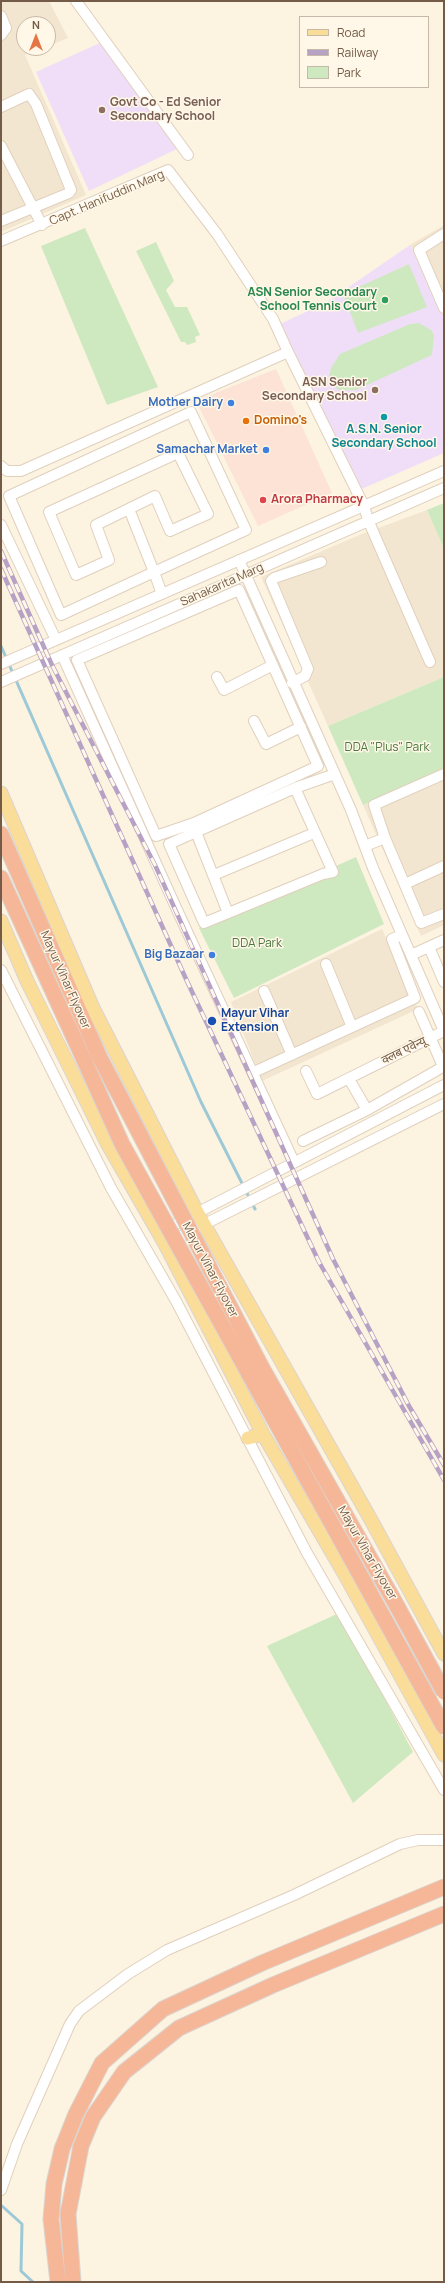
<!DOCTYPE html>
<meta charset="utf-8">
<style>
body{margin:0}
#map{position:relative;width:445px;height:2283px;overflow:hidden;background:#fcf3e1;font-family:Manrope,sans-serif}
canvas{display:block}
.frame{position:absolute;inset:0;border:2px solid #735b48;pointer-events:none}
.legend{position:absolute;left:299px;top:16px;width:130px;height:72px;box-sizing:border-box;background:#fff7e7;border:1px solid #c7b9a7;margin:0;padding:5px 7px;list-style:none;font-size:12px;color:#735b48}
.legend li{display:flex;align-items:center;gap:8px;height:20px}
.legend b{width:20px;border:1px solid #c7b9a7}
.north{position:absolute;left:16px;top:16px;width:40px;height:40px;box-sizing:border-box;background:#fff7e7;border:1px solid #c7b9a7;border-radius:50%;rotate:0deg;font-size:11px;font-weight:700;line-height:16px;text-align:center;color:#735b48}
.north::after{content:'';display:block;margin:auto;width:14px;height:18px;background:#e67546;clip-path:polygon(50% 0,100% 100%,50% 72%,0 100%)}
</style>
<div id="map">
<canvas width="445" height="2283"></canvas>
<div class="frame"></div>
<ul class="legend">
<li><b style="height:5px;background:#fbdd9a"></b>Road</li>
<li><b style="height:5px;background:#b7a1c5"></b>Railway</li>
<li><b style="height:11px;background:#cee9c0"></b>Park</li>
</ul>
<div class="north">N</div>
</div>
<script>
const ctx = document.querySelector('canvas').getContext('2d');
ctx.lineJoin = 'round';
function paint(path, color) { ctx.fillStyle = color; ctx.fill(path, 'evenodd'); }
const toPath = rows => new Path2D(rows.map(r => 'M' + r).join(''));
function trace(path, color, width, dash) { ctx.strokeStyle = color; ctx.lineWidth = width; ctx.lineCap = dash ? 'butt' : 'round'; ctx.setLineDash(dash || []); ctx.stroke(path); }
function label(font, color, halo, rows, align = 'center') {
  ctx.font = font + ' Manrope,"Noto Sans Devanagari",sans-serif'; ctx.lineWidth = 3; ctx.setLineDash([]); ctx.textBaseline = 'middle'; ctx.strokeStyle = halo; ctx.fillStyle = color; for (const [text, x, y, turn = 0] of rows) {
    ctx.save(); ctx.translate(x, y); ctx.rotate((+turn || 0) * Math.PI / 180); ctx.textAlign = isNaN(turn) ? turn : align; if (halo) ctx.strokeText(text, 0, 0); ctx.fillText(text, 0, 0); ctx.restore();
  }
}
paint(toPath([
 [1,1,49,1,68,38,48,46,48,24,24,24,24,48,43,48,25,55,86,195,1,232],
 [444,225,444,318,410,245],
 [427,510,444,549,444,677,328,726,261,577,362,534],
 [444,771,444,925,421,936,363,805],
 [382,929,418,1009,262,1081,231,1002]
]), '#f3e6d0');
paint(toPath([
 [276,369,332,493,258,526,199,407,198,400]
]), '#fce3d5');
paint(toPath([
 [102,42,179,148,89,191,36,72],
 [410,245,444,318,444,453,357,491,276,326,327,302]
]), '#f0def8');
paint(toPath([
 [85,228,158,387,107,405,41,246],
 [156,242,174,281,166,290,175,307,187,307,200,335,195,337,196,342,187,345,185,342,181,342,136,251],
 [409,264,427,307,358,333,343,294],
 [419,323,431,330,434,335,432,355,356,390,338,390,332,383,329,376,331,368,340,354,410,324],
 [444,503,444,549,427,510],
 [444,677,444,771,363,805,328,726],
 [356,857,384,924,234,998,199,928],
 [339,1613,413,1752,353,1803,267,1646]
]), '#cee9c0');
trace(toPath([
 [1,646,201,1102,255,1209],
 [2,2206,22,2224,21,2271,33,2282]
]), '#9dc9d7', 3);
const minor = toPath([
 [76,1,188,155],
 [1,16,6,28,1,35],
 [1,107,29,94,36,104,71,190,69,193,1,221],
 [1,146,42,225],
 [444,234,419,250,444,308],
 [1,241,168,170,217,234,273,319,288,352,21,471,7,471,1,466],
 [288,352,364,506,368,520,430,662],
 [178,453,208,514,170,531,155,496,96,525,109,560,76,575,49,512,178,453],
 [129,509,154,572,246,530,191,412,9,496,61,615,154,572,162,594],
 [1,525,56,640],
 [239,560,351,810,373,868,444,1031],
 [239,590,318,766,194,823,156,836,77,660,239,590],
 [62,655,178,912,294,1162],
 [1,664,444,471],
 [217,677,224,690,273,665],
 [1,682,444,488],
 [292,683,305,676,308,669,271,581,274,578,321,562],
 [254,721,266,744,301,727],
 [444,774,374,805,385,838,421,923,444,914],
 [295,788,333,872,323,874,204,923,169,844,295,788,335,774],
 [196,832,228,913],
 [365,846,385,838],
 [214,875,314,833],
 [405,884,444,866],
 [429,947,444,982],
 [411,955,444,940],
 [326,964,352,1027],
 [1,970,111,1188,176,1301,307,1553,444,1790],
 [264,991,292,1055],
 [306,1071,317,1094,444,1031],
 [254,1072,415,998,392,939,402,935],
 [349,1079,367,1110],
 [303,1141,367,1110,441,1068,442,1064,419,1012],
 [164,1230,444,1085],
 [169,1242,444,1104],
 [1,2190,17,2144,70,2024,79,2011,128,1974,167,1950,294,1895,400,1844,418,1840,444,1840]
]);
const major = toPath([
 [1,793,93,1008,197,1212,371,1520,444,1654],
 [1,921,27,981,107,1143,165,1244,263,1434,345,1575,444,1755],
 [248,1438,263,1434]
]);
const highway = toPath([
 [1,834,99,1056],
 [1,878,85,1062],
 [58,2282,51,2219,54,2184,62,2149,76,2114,102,2063,163,2009,262,1963,444,1887],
 [73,2282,68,2214,81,2146,93,2117,124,2072,179,2028,273,1985,444,1914]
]);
trace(minor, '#e0d0bd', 12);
trace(major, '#dbd4cf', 15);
trace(highway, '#dbd4cf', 17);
trace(minor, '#fff', 10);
trace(major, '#fbdd9a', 13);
trace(highway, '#f6b798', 15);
const rail = toPath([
 [1,551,52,665,155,865,333,1259,409,1406,444,1465],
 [1,569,186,979,319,1262,444,1480]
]);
trace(rail, '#b7a1c5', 4.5);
trace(rail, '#fff7e7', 3, [9]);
const highwayBridge = toPath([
 [99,1056,262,1368,392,1597,444,1692],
 [85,1062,122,1144,444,1727]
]);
trace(highwayBridge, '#dbd4cf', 17, []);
trace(highwayBridge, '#f6b798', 15);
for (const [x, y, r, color] of [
 [102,110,4,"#8d6e63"],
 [385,300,4,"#2e9e5b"],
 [375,390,4,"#8d6e63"],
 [231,403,4,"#3f7fe0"],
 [384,417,4,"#0f9aa8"],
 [246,421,4,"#e8710a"],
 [266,450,4,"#3f7fe0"],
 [263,500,4,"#e0444e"],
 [212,955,4,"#3f7fe0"],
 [212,1021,5,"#1a4fb4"]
]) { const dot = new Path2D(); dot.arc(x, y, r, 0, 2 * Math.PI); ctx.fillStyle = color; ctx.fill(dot); trace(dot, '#fff7e7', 1.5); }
label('bold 12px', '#785e54', '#fff7e7', [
 ["Govt Co - Ed Senior",110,103],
 ["Secondary School",110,117],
 ["ASN Senior",367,383,"right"],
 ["Secondary School",367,397,"right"]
], 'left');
label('12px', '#735b48', '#fff7e7', [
 ["Capt. Hanifuddin Marg",107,198,-23],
 ["Sahakarita Marg",222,585,-24],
 ["Mayur Vihar Flyover",65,980,66],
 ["क्लब एवेन्यू",404,1051,-26],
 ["Mayur Vihar Flyover",210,1270,62],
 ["Mayur Vihar Flyover",367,1553,60]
]);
label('bold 12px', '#27864d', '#fff7e7', [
 ["ASN Senior Secondary",377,293],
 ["School Tennis Court",377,307]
], 'right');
label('bold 12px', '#366cbe', '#fff7e7', [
 ["Mother Dairy",223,403],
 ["Samachar Market",258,450],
 ["Big Bazaar",204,955]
], 'right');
label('bold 12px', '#c56008', '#fff7e7', [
 ["Domino's",254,421]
], 'left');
label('bold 12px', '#0d838f', '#fff7e7', [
 ["A.S.N. Senior",384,430],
 ["Secondary School",384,444]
]);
label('bold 12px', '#be3a42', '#fff7e7', [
 ["Arora Pharmacy",271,500]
], 'left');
label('12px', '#4d7841', '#fff7e7', [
 ["DDA \"Plus\" Park",387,748],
 ["DDA Park",257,944]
]);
label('bold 12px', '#164399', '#fff7e7', [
 ["Mayur Vihar",221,1014],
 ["Extension",221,1028]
], 'left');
</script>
